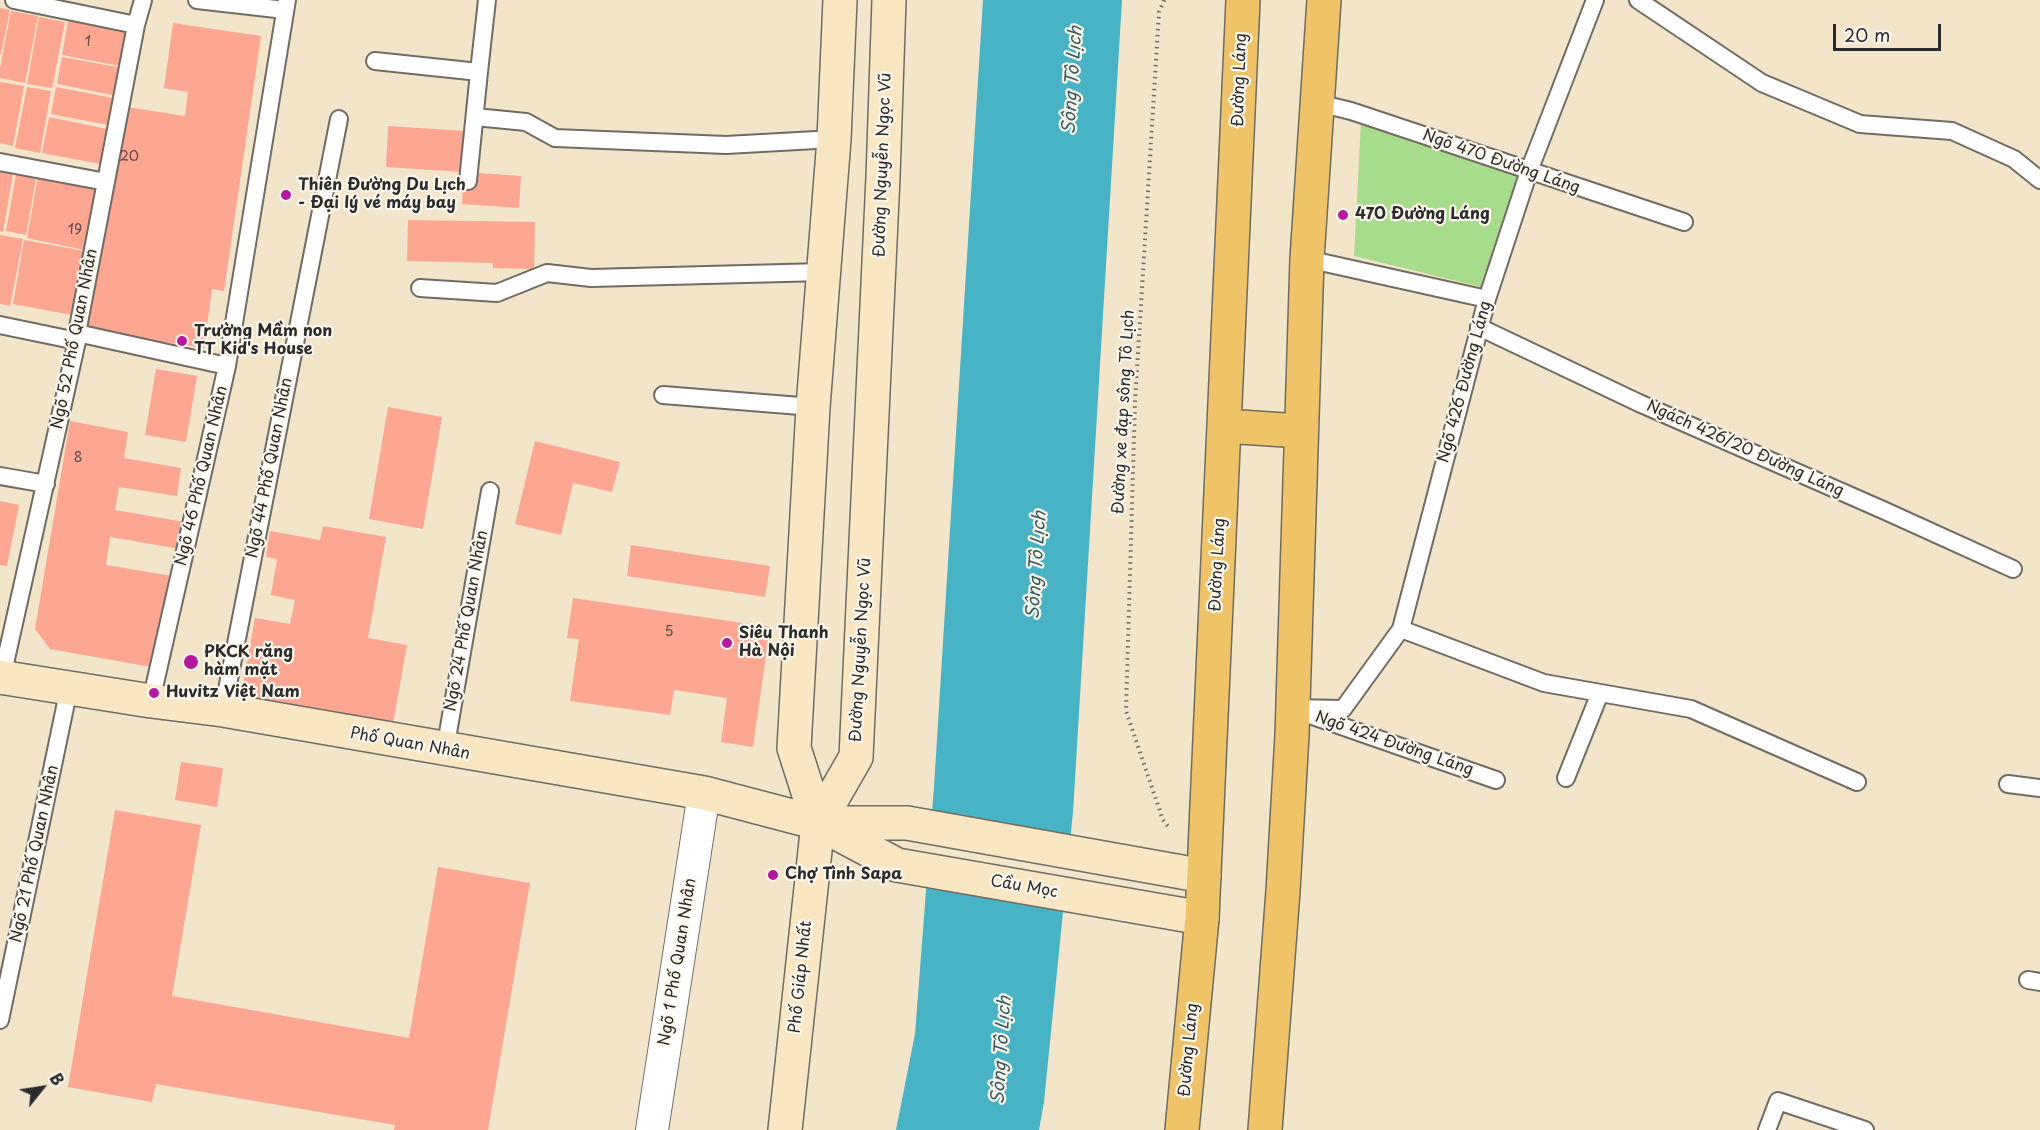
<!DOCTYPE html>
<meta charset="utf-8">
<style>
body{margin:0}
#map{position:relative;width:2040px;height:1130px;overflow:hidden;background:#f2e5c9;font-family:"Playpen Sans",sans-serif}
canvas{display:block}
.north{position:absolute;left:12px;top:1058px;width:60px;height:60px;-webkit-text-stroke:4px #fbf7ec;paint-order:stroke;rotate:60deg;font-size:16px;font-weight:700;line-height:24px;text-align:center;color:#2b2b2b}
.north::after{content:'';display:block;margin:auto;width:21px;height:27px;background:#2b2b2b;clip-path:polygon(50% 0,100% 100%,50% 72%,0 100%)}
.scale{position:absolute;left:1833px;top:24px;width:108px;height:27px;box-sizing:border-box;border:3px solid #2b2b2b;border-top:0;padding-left:8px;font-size:18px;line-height:21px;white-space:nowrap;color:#2b2b2b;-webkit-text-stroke:4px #fbf7ec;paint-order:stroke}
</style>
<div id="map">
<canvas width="2040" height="1130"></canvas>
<div class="north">B</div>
<div class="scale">20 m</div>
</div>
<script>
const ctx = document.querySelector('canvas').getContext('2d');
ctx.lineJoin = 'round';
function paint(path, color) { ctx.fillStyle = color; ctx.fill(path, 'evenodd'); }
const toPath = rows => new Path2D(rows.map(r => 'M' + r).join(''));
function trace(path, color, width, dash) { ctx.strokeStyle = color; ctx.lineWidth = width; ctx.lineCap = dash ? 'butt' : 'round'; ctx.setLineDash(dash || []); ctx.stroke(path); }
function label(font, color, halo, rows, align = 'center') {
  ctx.font = font + ' "Playpen Sans",sans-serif'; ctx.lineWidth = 4.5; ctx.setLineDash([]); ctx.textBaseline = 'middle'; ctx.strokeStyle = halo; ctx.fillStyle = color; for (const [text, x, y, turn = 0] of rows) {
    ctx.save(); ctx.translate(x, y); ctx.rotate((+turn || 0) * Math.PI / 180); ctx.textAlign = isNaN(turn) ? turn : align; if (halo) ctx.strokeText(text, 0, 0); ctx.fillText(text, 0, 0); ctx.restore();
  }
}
paint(toPath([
 [1361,121,1539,169,1498,291,1354,256]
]), '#a7dc8d');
paint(toPath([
 [983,0,1122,0,1073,812,1044,1102,1039,1130,896,1130,915,1034,934,787]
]), '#47b3c4');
paint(toPath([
 [928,827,1072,853,1068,895,925,870]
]), '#f2e5c9');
paint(toPath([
 [0,8,10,10,1,54,0,54],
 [11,11,38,16,25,83,0,78,0,68],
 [39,17,65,22,52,88,27,84],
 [68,21,126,32,120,66,62,55],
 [173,23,261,36,224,291,212,289,204,348,84,330,120,106,185,116,188,92,164,88],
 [62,57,123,68,117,96,57,84],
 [0,82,24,86,13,146,0,143],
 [27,87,51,91,40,153,15,148],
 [56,87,118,99,113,126,51,114],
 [49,117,112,130,106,165,42,153],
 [388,126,466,131,464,172,386,167],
 [0,165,14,168,3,232,0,231],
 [17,169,37,173,26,235,6,231],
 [464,172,521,176,519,208,462,204],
 [38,176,101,188,89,251,27,238],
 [408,220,535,222,534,269,493,268,493,263,407,261],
 [0,235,23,239,10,306,0,304],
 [24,240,84,251,72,315,13,304],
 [156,369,197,376,186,442,145,435],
 [388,407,442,417,423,529,369,519],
 [70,421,128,432,124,458,181,468,177,496,119,487,115,510,184,522,180,549,110,537,106,565,172,576,157,668,50,649,35,629],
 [535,441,620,462,612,492,573,483,561,535,515,524],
 [0,501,19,505,7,566,0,565],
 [323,526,386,537,368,638,407,645,392,729,240,702,255,618,290,624,295,600,271,595,277,559,266,557,270,531,320,540],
 [631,545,770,566,765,597,627,576],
 [573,598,770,627,753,747,721,742,727,698,674,690,670,715,570,701,579,639,567,638],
 [181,762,223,768,217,807,175,800],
 [115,810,201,825,172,996,409,1038,438,867,530,883,488,1130,394,1130,395,1125,156,1084,152,1102,68,1087]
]), '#fda692');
const lane = toPath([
 [14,0,136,25],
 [197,0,285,10],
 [1638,0,1762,83,1860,124,1952,131,2014,159,2040,180],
 [375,61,479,72,487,0],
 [1318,103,1351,111,1684,222],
 [475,117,526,122,555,138,726,145,834,139],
 [0,162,106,182],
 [468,181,479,72],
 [1307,259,1487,299],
 [420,288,497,293,547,273,591,278,823,272],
 [0,325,77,341],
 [1479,327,1639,403,1883,510,2013,569],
 [77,333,227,366],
 [663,395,813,407],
 [0,476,46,484],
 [1401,629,1544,683,1691,709,1857,782],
 [2,677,77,341,77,333,136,25,143,0],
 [151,701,227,366,287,0],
 [1292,708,1343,709,1401,629,1487,299,1529,171,1595,0],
 [223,710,339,119],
 [1304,713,1496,780],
 [445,750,490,491],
 [1566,778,1600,693],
 [2008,784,2040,788],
 [2028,980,2040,982],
 [0,1020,69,688],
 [1767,1130,1778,1101,1865,1130]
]);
const street = toPath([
 [652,1130,704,793]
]);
const secondary = toPath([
 [0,677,151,701,223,710,704,793,818,823,897,865,1202,918],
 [818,823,856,757,883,177,889,0],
 [823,823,907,823,1204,876],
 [785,1130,818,823,794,748,813,407,834,139,840,0]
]);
const primary = toPath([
 [1225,426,1300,431],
 [1182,1130,1202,918,1243,0],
 [1265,1130,1283,891,1292,735,1307,259,1324,0]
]);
trace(lane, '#716c62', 20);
trace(street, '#716c62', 34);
trace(secondary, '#716c62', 36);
trace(primary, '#716c62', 36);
trace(toPath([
 [1164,0,1159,12,1135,402,1126,711,1163,820,1170,829]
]), '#716c62', 4, [1.5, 4.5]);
trace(lane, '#fff', 16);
trace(street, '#fff', 32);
trace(secondary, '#f9e7c3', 33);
trace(primary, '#efc469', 33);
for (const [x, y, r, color] of [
 [286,195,6,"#b5179e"],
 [1343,215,6,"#b5179e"],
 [182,341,6,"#b5179e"],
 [727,643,6,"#b5179e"],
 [191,662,8,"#b5179e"],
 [154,693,6,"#b5179e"],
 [773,875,6,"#b5179e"]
]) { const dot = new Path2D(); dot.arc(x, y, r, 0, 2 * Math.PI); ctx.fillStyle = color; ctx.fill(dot); trace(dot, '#fbf7ec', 2); }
label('14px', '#604a45', null, [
 ["1",88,42],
 ["20",129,157],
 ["19",75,230],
 ["8",78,458],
 ["5",669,632]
]);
label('16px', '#2b2b2b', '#fbf7ec', [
 ["Đường Láng",1240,80,-88],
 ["Ngõ 470 Đường Láng",1501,162,19],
 ["Đường Nguyễn Ngọc Vũ",883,165,-88],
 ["Ngõ 52 Phố Quan Nhân",75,339,-79],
 ["Ngõ 426 Đường Láng",1465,382,-75],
 ["Đường xe đạp sông Tô Lịch",1124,412,-87],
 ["Ngách 426/20 Đường Láng",1745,449,24],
 ["Ngõ 44 Phố Quan Nhân",270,468,-79],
 ["Ngõ 46 Phố Quan Nhân",202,476,-77],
 ["Đường Láng",1218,565,-87],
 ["Ngõ 24 Phố Quan Nhân",467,621,-80],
 ["Đường Nguyễn Ngọc Vũ",861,650,-87],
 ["Phố Quan Nhân",410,744,10],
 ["Ngõ 424 Đường Láng",1394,744,19],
 ["Ngõ 21 Phố Quan Nhân",35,854,-78],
 ["Cầu Mọc",1024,887,10],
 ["Ngõ 1 Phố Quan Nhân",678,962,-81],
 ["Phố Giáp Nhất",801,977,-84],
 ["Đường Láng",1189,1050,-85]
]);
label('bold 16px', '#2b2b2b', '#fbf7ec', [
 ["Thiên Đường Du Lịch",298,186],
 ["- Đại lý vé máy bay",298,204],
 ["470 Đường Láng",1355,215],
 ["Trường Mầm non",194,332],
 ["TT Kid's House",194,350],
 ["Siêu Thanh",739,634],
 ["Hà Nội",739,652],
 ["PKCK răng",204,653],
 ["hàm mặt",204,671],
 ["Huvitz Việt Nam",166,693],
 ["Chợ Tình Sapa",785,875]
], 'left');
label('italic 18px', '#355b61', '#fbf7ec', [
 ["Sông Tô Lịch",1073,80,-86],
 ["Sông Tô Lịch",1037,565,-86],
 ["Sông Tô Lịch",1002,1050,-86]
]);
</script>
